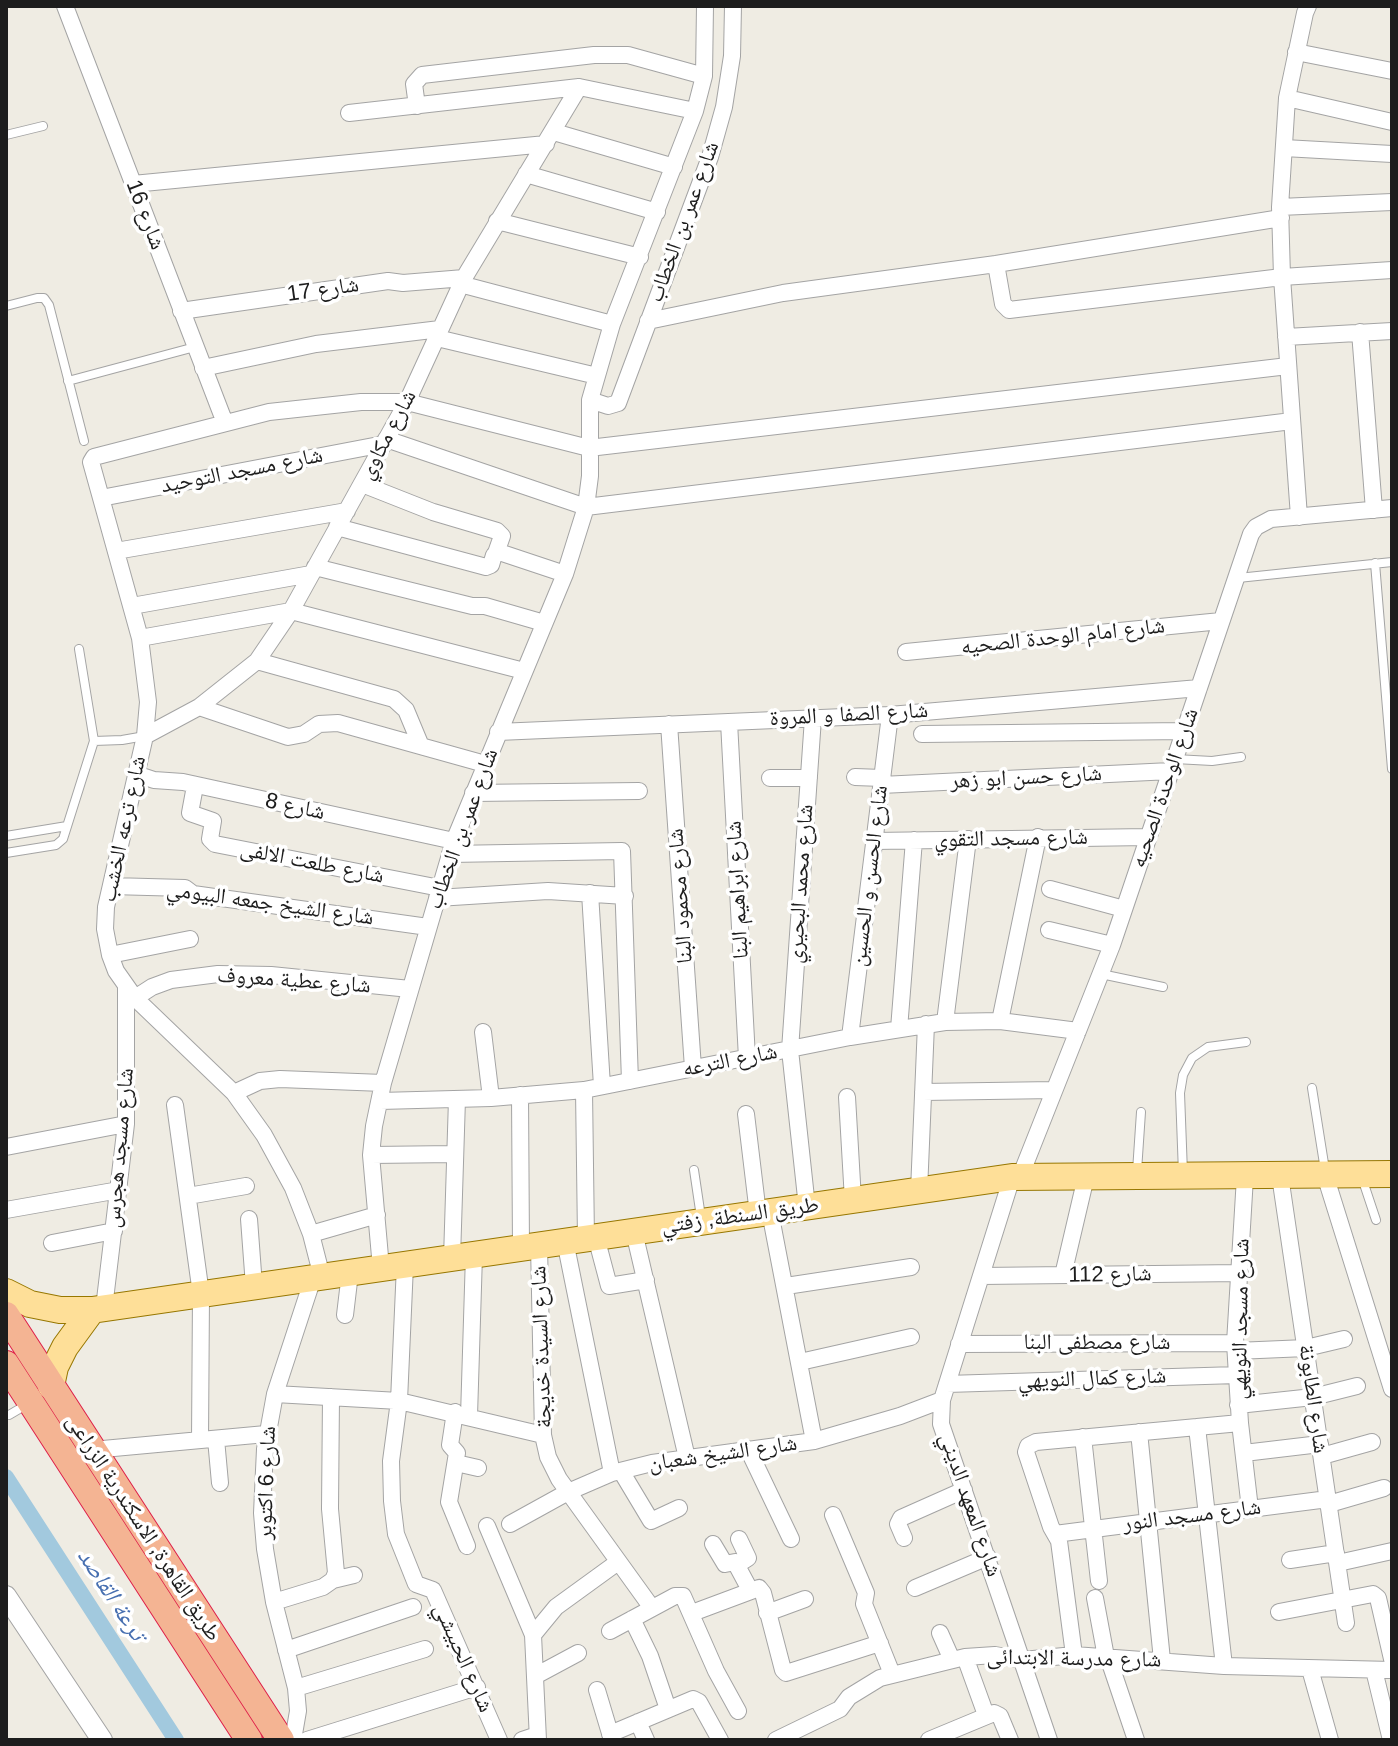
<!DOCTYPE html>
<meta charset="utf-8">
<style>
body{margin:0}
#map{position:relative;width:1398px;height:1746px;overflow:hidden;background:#efece3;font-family:Arial,sans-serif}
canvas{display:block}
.frame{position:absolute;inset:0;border:8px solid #1d1d1d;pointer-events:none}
</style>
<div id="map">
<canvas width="1398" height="1746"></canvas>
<div class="frame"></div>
</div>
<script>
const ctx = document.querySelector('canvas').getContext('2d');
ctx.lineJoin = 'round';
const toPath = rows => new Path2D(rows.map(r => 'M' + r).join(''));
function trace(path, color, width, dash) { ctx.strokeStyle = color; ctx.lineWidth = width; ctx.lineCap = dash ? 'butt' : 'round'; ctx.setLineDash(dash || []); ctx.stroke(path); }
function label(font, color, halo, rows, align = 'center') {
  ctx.font = font + ' Arial,"Noto Naskh Arabic",sans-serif'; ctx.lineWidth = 7; ctx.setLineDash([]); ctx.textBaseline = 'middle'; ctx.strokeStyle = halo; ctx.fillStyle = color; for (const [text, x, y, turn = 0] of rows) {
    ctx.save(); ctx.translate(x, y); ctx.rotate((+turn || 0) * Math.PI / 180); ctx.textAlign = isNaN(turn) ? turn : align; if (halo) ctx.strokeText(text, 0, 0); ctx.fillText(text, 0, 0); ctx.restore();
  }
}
trace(toPath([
 [6,1477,176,1740]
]), '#a2c9de', 16);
const service = toPath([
 [6,135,43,126],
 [6,306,37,298,44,298,49,305,84,441],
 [68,381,195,347],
 [1375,563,1392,769],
 [1238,578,1392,562],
 [94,741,122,740,145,736],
 [1175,759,1212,761,1241,757],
 [6,836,67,826],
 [6,853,56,845,63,839,94,741,79,649],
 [1101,974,1163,987],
 [1312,1088,1325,1170],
 [694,1170,701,1217],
 [1137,1171,1141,1112],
 [1183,1173,1180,1093,1183,1075,1192,1058,1208,1047,1246,1042],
 [1362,1178,1376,1220],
 [9,1415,26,1405]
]);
const minor = toPath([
 [65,6,225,423],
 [1296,52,1392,71],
 [1287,98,1392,122],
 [417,106,414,84,422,75,594,55,628,55,704,76],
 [349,113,579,87,695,111],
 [554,132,674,167],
 [1284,148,1392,154],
 [526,174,657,212],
 [133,184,546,144],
 [1280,207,1392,202],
 [497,221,640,257],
 [996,264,1003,304,1009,310,1282,277,1392,270],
 [460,284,612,324],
 [181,311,388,281,403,283,464,278],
 [648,321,783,293,996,264,1281,218],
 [1360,332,1374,510],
 [1286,337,1392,331],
 [437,338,597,376],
 [203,368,316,344,440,329],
 [590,400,608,406,618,403,710,157,724,107,732,56,733,6],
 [386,439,586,507,1292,421],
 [362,484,433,512,497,531,502,536,496,553],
 [101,498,384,444],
 [1299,517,1282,277,1280,207,1287,98,1305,13,1308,6],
 [337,527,486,567,491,565,494,555,499,552,565,574],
 [116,551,347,511],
 [315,567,472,606,485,606,544,623],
 [132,606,311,574],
 [140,638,291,611,524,671],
 [906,652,1221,621],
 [257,661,394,699,406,710,421,746],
 [199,707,288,737,304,734,319,724,338,723,485,764],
 [729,722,747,1058],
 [669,724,693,1068],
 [498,732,890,715,1199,688],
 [922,734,1184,731],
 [145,736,199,707,257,661,291,611,407,402,464,278,579,87],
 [136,774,154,780,183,782,454,841],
 [855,777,882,778],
 [770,778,809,778],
 [881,785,1171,771],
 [195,786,190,813,213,821,210,839,215,844,440,888],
 [473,793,639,791],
 [874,841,1148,837],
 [450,854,622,851,630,1081],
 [111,886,185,888,193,894,428,927],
 [1050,889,1124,909],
 [590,893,602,1086],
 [437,898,548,891,625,896],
 [1049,930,1112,945],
 [110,955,190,939],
 [135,998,152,987,171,980,218,974,271,975,410,989],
 [1000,1021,1038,837],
 [945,1022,968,839],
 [899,1029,914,840],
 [483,1032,491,1098],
 [850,1037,890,715],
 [584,1090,586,1239],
 [923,1092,1054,1090],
 [234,1093,260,1081,280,1079,383,1083],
 [520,1095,521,1248],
 [847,1097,853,1200],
 [380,1101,491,1098,584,1090,850,1037,945,1022,1000,1021,1078,1031],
 [175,1105,201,1294,200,1440],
 [746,1114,758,1214],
 [6,1147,126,1124],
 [371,1155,455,1154],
 [1325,1175,1392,1389],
 [1280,1176,1346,1623],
 [1012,1177,942,1400,941,1424,1049,1740],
 [1020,1177,1112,945,1251,534,1256,527,1271,519,1392,508],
 [1245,1177,1235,1343,1240,1423,1250,1509],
 [919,1191,926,1024],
 [188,1196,246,1186],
 [807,1207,790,1050,813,718],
 [6,1210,119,1190],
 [770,1212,814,1441],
 [249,1219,254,1286],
 [634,1232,687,1458],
 [311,1234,377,1215],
 [596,1237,609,1286,646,1280],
 [565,1241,612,1473],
 [52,1243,114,1231],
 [539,1245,543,1435,548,1457,559,1479,652,1608],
 [452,1258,457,1099],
 [405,1265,399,1401,391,1461,392,1501,396,1534,416,1584,433,1590,499,1740],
 [381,1268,371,1155,374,1126,383,1083,454,841,565,574,586,507,590,476,590,400,612,324,695,111,704,76,705,6],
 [1063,1275,1086,1177],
 [981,1276,1240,1273],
 [322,1277,311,1234,293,1188,264,1135,234,1093,135,998,116,971,110,955,105,929,106,907,145,736,148,702,140,638,91,462,94,457,269,412,361,402,407,402,589,448,1288,366],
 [786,1286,911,1267],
 [104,1308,126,1124,126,988],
 [345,1315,350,1273],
 [959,1344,1235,1343],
 [1236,1351,1306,1348,1344,1339],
 [800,1362,911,1337],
 [947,1384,1237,1375],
 [275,1394,399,1401,543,1435],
 [1238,1405,1313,1397,1357,1386],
 [455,1412,450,1445,457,1453,449,1502,467,1546],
 [469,1416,474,1255],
 [1197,1427,1224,1666],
 [1139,1432,1162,1660],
 [1083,1437,1099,1581],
 [216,1439,220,1483],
 [748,1449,791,1539],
 [92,1450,266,1434],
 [1244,1453,1320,1444],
 [1322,1456,1372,1442],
 [456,1463,478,1468],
 [621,1471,651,1521,679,1508],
 [1329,1504,1384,1488],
 [833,1515,866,1593,864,1604,892,1674],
 [510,1524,568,1492,612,1473,652,1463,814,1441,900,1416,942,1400],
 [487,1526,533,1635,538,1740],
 [1055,1534,1328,1499],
 [904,1538,898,1524,901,1518,964,1490],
 [713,1544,725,1564,735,1562,750,1590],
 [1290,1560,1336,1553],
 [1338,1563,1392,1551],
 [737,1565,748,1558,739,1539],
 [333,1580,354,1575],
 [915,1588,988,1557],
 [1095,1598,1106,1657],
 [274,1602,323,1587,333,1580,336,1573,330,1509,331,1397],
 [1279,1612,1373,1594,1378,1598,1392,1659],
 [692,1613,759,1588,763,1593,783,1670,786,1673,880,1643],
 [767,1613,805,1599],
 [632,1619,650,1656,668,1709],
 [610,1631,675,1596,683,1596,716,1671,738,1711],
 [940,1633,952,1660],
 [533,1635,556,1607,618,1562],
 [286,1650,413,1607],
 [1074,1655,1059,1541,1051,1527,1026,1452,1028,1446,1036,1442,1240,1423],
 [965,1657,986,1715],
 [1108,1657,1136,1740],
 [1310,1669,1330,1740],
 [1374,1670,1391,1740],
 [537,1675,578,1653],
 [296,1688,425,1649],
 [597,1690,612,1740],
 [638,1722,646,1740],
 [610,1734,693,1699,699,1702,720,1740],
 [293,1740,298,1711,296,1688,274,1602,265,1549,262,1513,265,1449,275,1394,313,1278],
 [307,1740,477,1687],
 [522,1740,537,1735],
 [776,1740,840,1709,849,1697,880,1678,965,1657,995,1655,1023,1660,1074,1655,1224,1666,1392,1670],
 [929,1740,994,1713,1000,1716,1010,1740]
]);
const tertiary = toPath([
 [6,1596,102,1740]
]);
const primary = toPath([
 [6,1292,30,1304,60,1310,92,1310,1012,1177,1392,1174],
 [51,1386,55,1367,65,1347,92,1310]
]);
const trunk = toPath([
 [6,1315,281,1740],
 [6,1364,249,1740]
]);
trace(service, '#a4a4a4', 10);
trace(minor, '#a4a4a4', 18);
trace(tertiary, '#a4a4a4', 22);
trace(primary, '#977700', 28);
trace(trunk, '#de1f49', 28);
trace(service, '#fff', 8);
trace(minor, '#fff', 16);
trace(tertiary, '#fff', 20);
trace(primary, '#fedf98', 26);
trace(trunk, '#f4b493', 26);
label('22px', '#1d1d1d', '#fff', [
 ["شارع 16",145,215,69],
 ["شارع عمر بن الخطاب",684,222,-70],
 ["شارع 17",323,290,-8],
 ["شارع مكاوي",388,435,-62],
 ["شارع مسجد التوحيد",242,471,-11],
 ["شارع امام الوحدة الصحيه",1063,637,-6],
 ["شارع الصفا و المروة",849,715,-3],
 ["شارع حسن ابو زهر",1026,778,-3],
 ["شارع الوحدة الصحيه",1165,788,-71],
 ["شارع 8",295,807,12],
 ["شارع ترعه الخشب",124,829,-78],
 ["شارع عمر بن الخطاب",463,829,-70],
 ["شارع مسجد التقوي",1011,839,-1],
 ["شارع طلعت الالفى",312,863,11],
 ["شارع الحسن و الحسين",870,876,-83],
 ["شارع محمد البحيري",801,884,-86],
 ["شارع ابراهيم البنا",738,890,-93],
 ["شارع محمود البنا",681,896,-94],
 ["شارع الشيخ جمعه البيومي",270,904,8],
 ["شارع عطية معروف",294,981,4],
 ["شارع الترعه",730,1061,-11],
 ["شارع مسجد هجرس",120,1148,-85],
 ["طريق السنطة, زفتي",740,1216,-8],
 ["شارع 112",1110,1275,-1],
 ["شارع مسجد النويهي",1241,1319,-89],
 ["شارع مصطفى البنا",1097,1343],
 ["شارع السيدة خديجة",542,1347,-92],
 ["شارع كمال النويهي",1092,1379,-2],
 ["شارع الطابونة",1313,1399,82],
 ["شارع الشيخ شعبان",723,1454,-8],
 ["شارع 6 اكتوبر",267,1483,-88],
 ["شارع المعهد الديني",970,1505,71],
 ["شارع مسجد النور",1192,1516,-7],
 ["طريق القاهرة, الاسكندرية الزراعى",143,1528,57],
 ["شارع الحبيشي",463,1658,66],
 ["شارع مدرسة الابتدائى",1074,1659,1]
]);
label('italic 24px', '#476fb0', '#fff', [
 ["ترعة القاصد",111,1595,57]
]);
</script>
